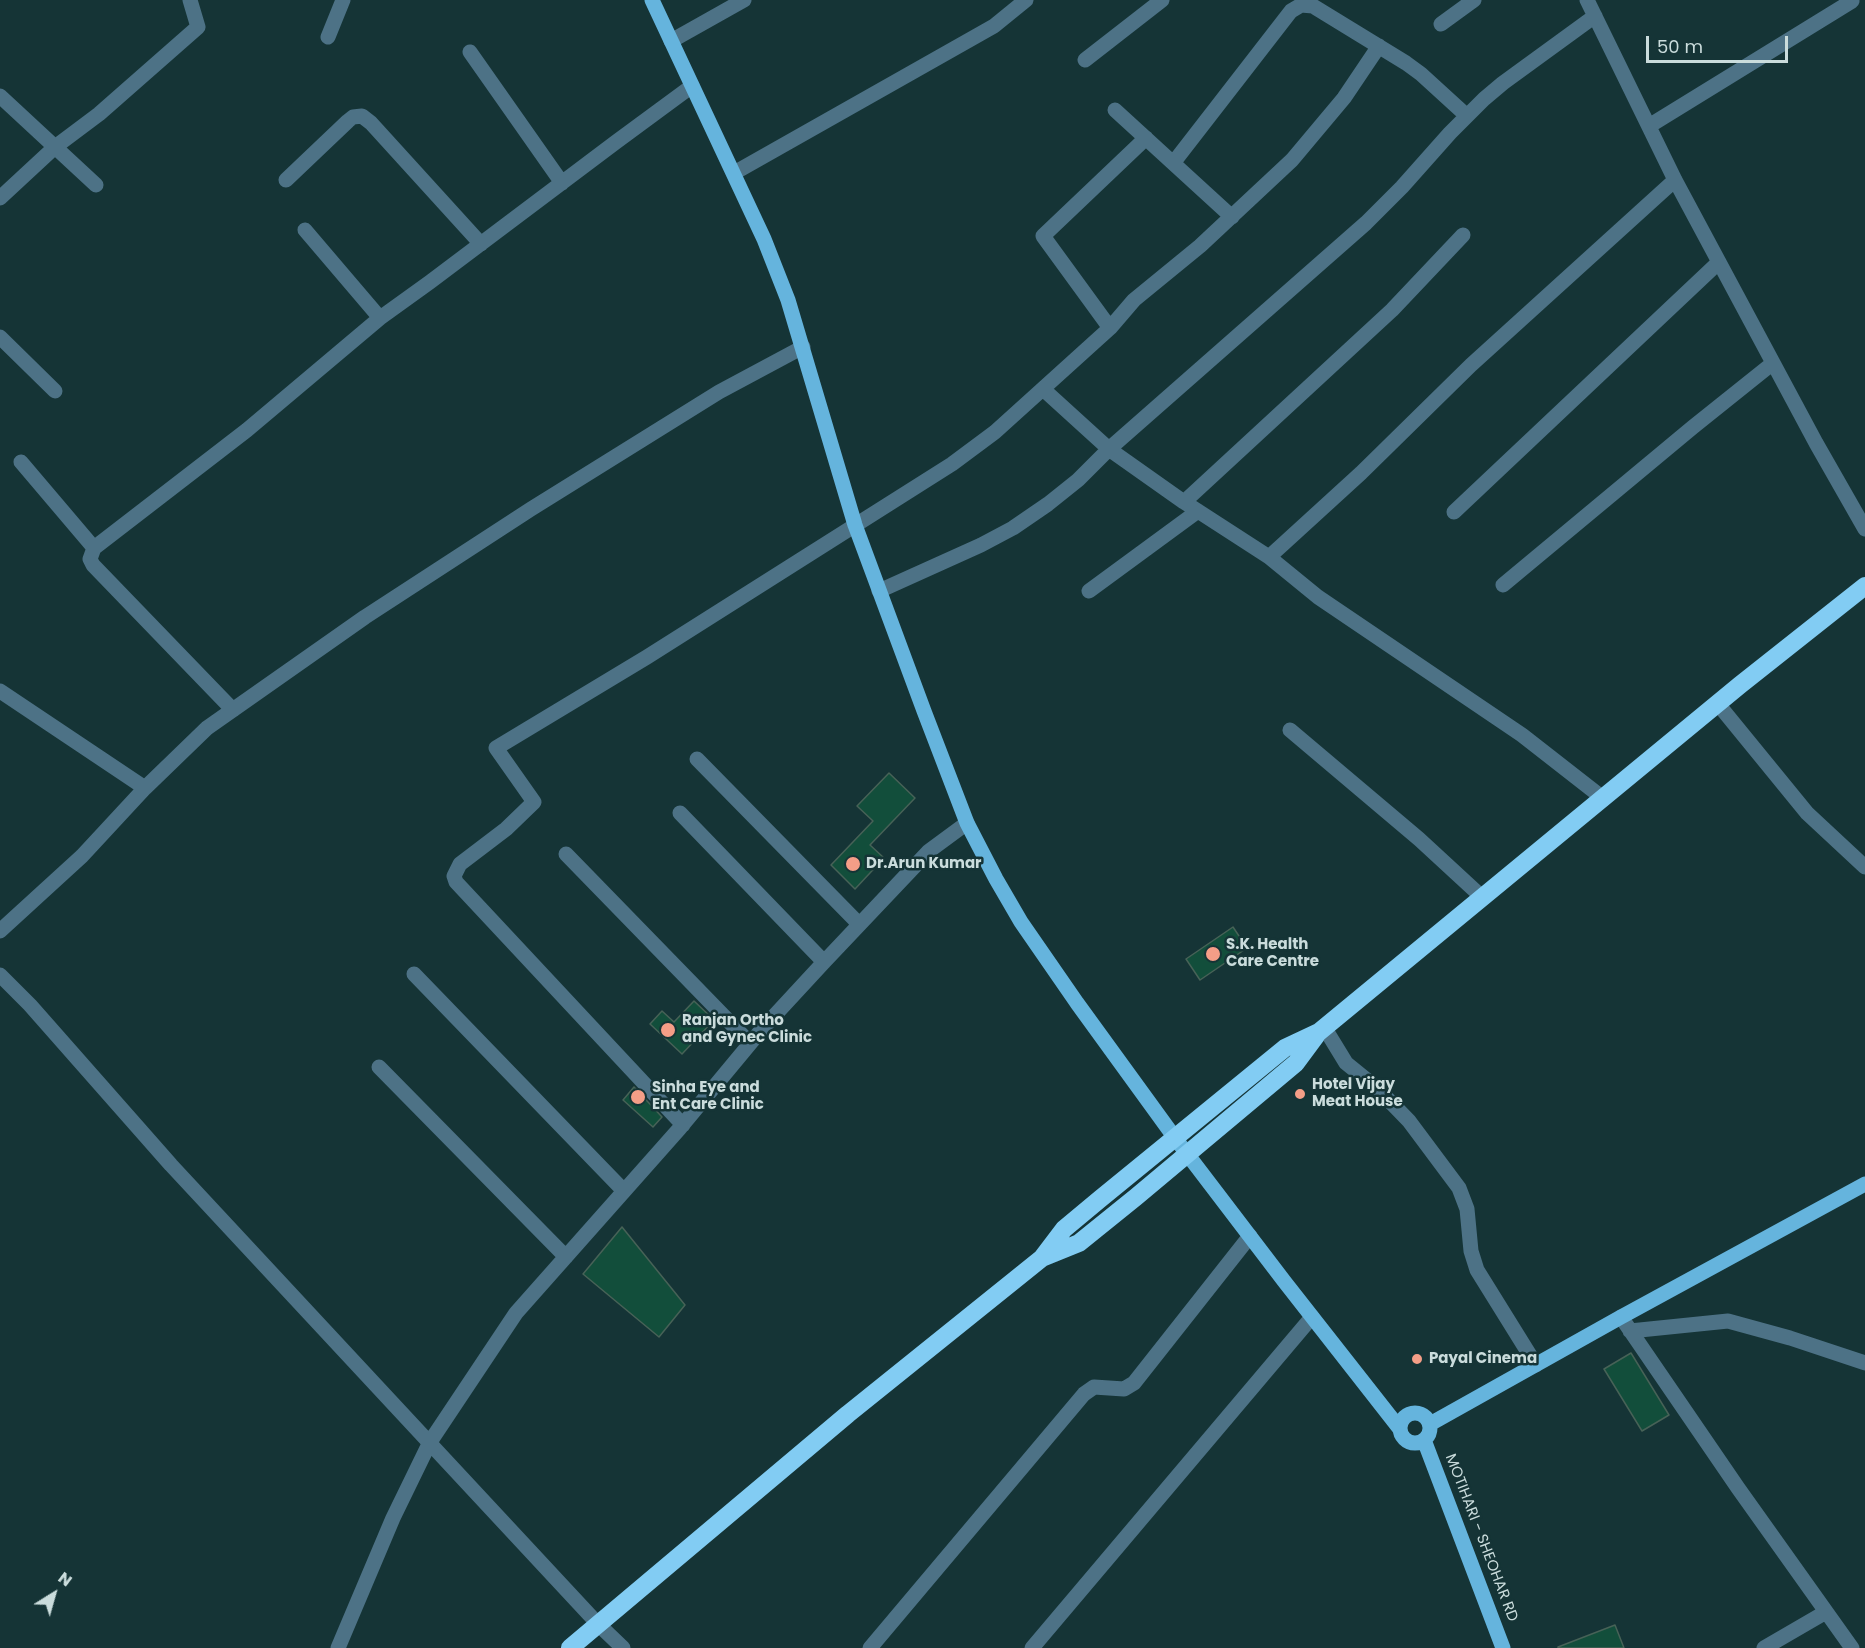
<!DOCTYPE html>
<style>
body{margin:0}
#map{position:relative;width:1865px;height:1648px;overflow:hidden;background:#153436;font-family:Poppins,sans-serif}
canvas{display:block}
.north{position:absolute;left:24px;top:1564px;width:60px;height:60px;-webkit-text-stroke:4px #153436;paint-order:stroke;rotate:37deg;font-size:16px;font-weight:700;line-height:24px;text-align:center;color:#cadcdc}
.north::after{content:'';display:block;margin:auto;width:21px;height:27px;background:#cadcdc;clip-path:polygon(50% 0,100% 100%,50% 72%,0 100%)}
.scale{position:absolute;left:1646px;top:36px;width:142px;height:27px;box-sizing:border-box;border:3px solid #cadcdc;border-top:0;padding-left:8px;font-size:18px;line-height:21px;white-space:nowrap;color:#cadcdc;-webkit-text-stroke:4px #153436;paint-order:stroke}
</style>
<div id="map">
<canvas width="1865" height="1648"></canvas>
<div class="north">N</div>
<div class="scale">50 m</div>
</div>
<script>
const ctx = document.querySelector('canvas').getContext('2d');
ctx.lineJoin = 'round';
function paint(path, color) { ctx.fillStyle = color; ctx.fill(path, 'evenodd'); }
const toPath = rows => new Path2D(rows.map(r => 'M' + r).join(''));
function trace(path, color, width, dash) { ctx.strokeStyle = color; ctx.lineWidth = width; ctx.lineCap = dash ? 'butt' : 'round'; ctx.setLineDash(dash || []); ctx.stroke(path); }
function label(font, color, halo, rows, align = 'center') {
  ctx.font = font + ' Poppins,sans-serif'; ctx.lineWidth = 5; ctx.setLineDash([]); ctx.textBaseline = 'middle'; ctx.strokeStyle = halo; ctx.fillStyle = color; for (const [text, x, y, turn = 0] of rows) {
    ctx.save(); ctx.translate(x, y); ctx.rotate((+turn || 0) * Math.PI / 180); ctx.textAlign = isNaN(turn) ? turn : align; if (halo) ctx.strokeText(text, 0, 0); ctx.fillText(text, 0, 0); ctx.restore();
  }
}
const building = toPath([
 [889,773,915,798,870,845,884,858,855,889,831,865,873,821,857,806,889,773],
 [1233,927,1247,948,1200,980,1186,959,1233,927],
 [694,1001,714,1020,682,1054,650,1024,662,1011,674,1022,694,1001],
 [634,1087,662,1117,653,1127,623,1100,634,1087],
 [622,1227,685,1305,659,1337,583,1274,622,1227],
 [1631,1353,1669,1415,1642,1431,1604,1369,1631,1353],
 [1615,1625,1624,1648,1558,1648,1558,1647,1615,1625]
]);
paint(building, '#124e3b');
trace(building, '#476257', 1.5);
trace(toPath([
 [1587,0,1675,180,1816,443,1865,529],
 [1441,24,1474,0],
 [328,37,343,0],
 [671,41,744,0],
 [470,52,562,183],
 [1085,60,1162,0],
 [0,96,96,185],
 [1115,110,1232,217],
 [1649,126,1852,1],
 [1174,162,1284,20,1291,11,1301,5,1313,6,1406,63,1421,74,1467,116],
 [734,173,994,26,1026,0],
 [286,180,348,121,353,117,362,116,371,123,481,244],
 [0,198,55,147,99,114,198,27,190,0],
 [305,230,380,318],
 [1110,328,1043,236,1146,138],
 [0,337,55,391],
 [1043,389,1109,449,1184,502,1269,557,1318,597,1522,735,1604,799],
 [21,462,94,548],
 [1184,502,1392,310,1463,235],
 [1454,512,1719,262],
 [1269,557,1361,473,1471,365,1675,180],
 [1503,585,1693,427,1773,363],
 [879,591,981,545,1013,528,1048,504,1078,480,1109,449,1366,223,1402,187,1450,133,1484,99,1503,83,1595,16],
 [1089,591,1198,511],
 [0,691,145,788],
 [1718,704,1807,813,1865,867],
 [233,710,93,565,90,559,94,548,247,430,380,318,430,282,616,142,692,86],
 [1290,730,1419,839,1483,898],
 [697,759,859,924],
 [680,813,824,962],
 [566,854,750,1043],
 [0,931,82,856,145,788,207,728,365,617,531,509,719,392,803,347],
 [414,974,624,1191],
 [0,975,30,1005,171,1165,598,1624,623,1648],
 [1324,1027,1346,1063,1378,1089,1409,1121,1459,1188,1467,1209,1471,1251,1477,1270,1536,1365],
 [379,1067,566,1257],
 [683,1125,456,882,454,876,460,864,506,829,534,802,496,748,647,657,952,464,995,432,1110,328,1134,300,1200,246,1292,160,1344,98,1379,46],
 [1621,1317,1738,1488,1852,1648],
 [1630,1331,1728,1321,1790,1338,1865,1363],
 [338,1648,393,1518,430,1442,516,1313,680,1128,763,1028,824,962,929,851,967,823],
 [870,1648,1084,1394,1094,1387,1124,1389,1134,1383,1250,1236],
 [1032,1648,1312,1317],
 [1764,1648,1826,1612]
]), '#4d7286', 15);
trace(toPath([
 [652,0,764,239,788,300,855,525,924,711,967,823,996,879,1021,922,1077,1003,1175,1138,1284,1281,1400,1429],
 '1400 1428a15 15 0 1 1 30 0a15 15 0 1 1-30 0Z',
 [1430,1424,1621,1317,1865,1184],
 [1424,1440,1503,1648]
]), '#65b4dd', 15);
trace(toPath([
 [1042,1258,1079,1243,1136,1197,1296,1063,1316,1036],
 [570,1648,848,1414,1042,1258,1064,1229,1100,1199,1285,1048,1319,1032,1740,685,1865,586]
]), '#82ccf3', 18);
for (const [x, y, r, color] of [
 [853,864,8,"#f49e87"],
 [1213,954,8,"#f49e87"],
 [668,1030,8,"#f49e87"],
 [1300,1094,6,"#f49e87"],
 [638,1097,8,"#f49e87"],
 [1417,1359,6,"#f49e87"]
]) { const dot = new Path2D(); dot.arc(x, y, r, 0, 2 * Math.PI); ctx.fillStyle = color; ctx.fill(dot); trace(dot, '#153436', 2); }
label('bold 15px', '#cadcdc', '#153436', [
 ["Dr.Arun Kumar",866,864],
 ["S.K. Health",1226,945],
 ["Care Centre",1226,962],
 ["Ranjan Ortho",682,1021],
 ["and Gynec Clinic",682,1038],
 ["Hotel Vijay",1312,1085],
 ["Meat House",1312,1102],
 ["Sinha Eye and",652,1088],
 ["Ent Care Clinic",652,1105],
 ["Payal Cinema",1429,1359]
], 'left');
label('15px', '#cadcdc', '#153436', [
 ["MOTIHARI - SHEOHAR RD",1481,1538,69]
]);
</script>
